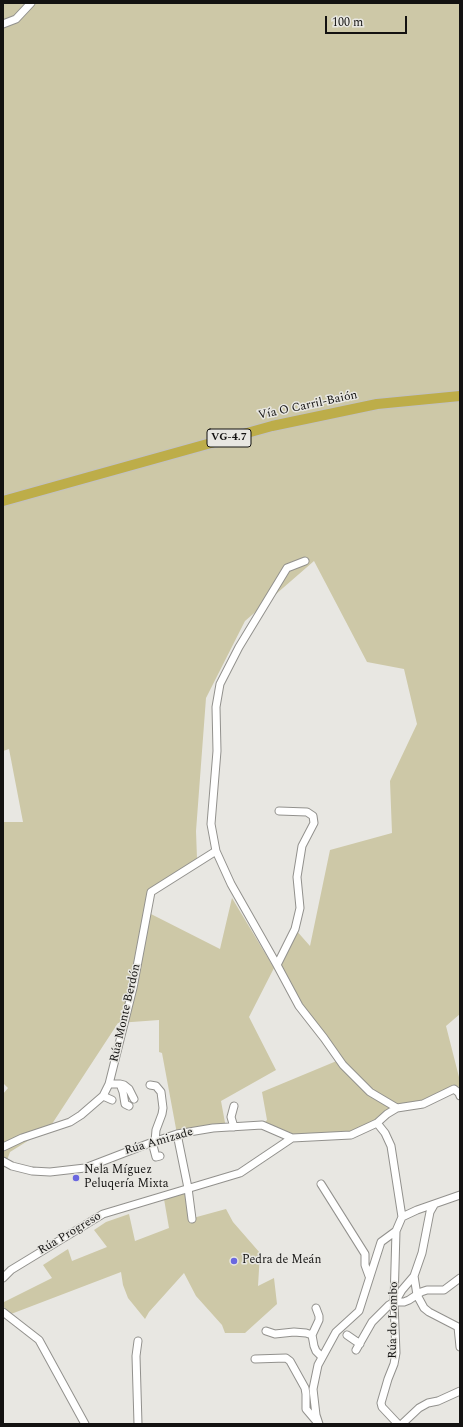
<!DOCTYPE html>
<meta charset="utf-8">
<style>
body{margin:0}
#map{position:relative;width:463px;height:1427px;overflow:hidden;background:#e8e7e2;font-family:Spectral,serif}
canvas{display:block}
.frame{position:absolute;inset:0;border:4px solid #131211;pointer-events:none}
.scale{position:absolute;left:325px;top:16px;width:82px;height:18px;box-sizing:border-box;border:2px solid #131211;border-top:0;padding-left:5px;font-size:12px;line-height:14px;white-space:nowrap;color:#131211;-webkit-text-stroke:3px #e8e7e2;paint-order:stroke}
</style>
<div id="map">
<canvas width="463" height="1427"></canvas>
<div class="frame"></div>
<div class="scale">100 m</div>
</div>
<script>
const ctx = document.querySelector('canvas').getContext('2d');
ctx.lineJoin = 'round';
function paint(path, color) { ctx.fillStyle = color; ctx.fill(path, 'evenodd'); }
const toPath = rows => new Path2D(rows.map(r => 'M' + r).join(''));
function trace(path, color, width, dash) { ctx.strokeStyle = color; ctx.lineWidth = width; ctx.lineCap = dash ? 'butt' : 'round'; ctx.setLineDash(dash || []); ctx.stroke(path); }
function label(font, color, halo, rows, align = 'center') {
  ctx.font = font + ' Spectral,serif'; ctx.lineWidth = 3; ctx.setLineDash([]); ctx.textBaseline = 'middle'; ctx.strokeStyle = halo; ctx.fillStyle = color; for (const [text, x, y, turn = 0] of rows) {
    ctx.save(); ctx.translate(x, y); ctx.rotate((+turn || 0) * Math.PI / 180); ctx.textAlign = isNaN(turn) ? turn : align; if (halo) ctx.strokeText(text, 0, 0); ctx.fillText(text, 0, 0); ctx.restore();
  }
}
paint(toPath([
 [3,3,460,3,460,1014,446,1026,460,1081,460,1086,435,1098,397,1108,351,1135,292,1138,262,1125,267,1120,262,1092,339,1060,299,1006,277,965,295,929,310,946,330,850,392,833,390,781,417,724,404,669,367,662,314,561,245,621,206,698,196,831,197,859,151,892,147,912,220,949,232,898,274,968,249,1017,276,1070,221,1101,226,1128,177,1134,162,1053,159,1052,159,1020,118,1023,50,1127,10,1152,3,1171,3,1094,8,1088,3,1083,3,822,23,822,9,749,3,751],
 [187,1192,193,1218,226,1209,233,1222,260,1253,258,1286,274,1278,277,1304,245,1333,225,1333,222,1325,196,1296,184,1273,149,1312,145,1319,128,1298,123,1285,121,1272,11,1314,4,1307,4,1302,52,1278,43,1265,68,1249,72,1261,107,1247,94,1230,106,1222,129,1214,135,1241,169,1228,164,1199]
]), '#cdc8a7');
const minor = toPath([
 [3,24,16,19,31,3],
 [305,561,287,568,239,647,220,684,216,707,217,751,211,824,216,851,231,884,277,965,299,1006,324,1038,343,1065,370,1092,397,1108],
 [277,965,295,929,300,908,297,877,302,846,314,823,313,816,307,812,279,811],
 [109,1084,120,1084,123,1092,125,1104,129,1106],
 [120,1084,124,1085,129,1089,134,1099],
 [150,1085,156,1086,161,1092,163,1108,162,1114,156,1130,155,1141],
 [103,1096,112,1100],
 [377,1123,385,1133,391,1146,402,1217],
 [234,1127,231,1117,234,1106],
 [177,1134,188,1188,192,1219],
 [152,1142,156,1157,160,1156],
 [3,1147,22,1138,70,1122,81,1115,103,1096,109,1084,133,988,151,892,216,851],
 [3,1161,12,1166,32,1171,50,1172,85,1168,150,1143,177,1134,213,1128,262,1125,292,1138],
 [321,1184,365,1254,365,1265,369,1276],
 [434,1205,430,1212,422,1253,414,1276,417,1295,424,1308,429,1312,458,1327],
 [396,1231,394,1302,396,1353,394,1364,388,1379,381,1403,382,1407,398,1424],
 [3,1278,11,1270,103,1214,240,1173,292,1138,351,1135,377,1123,387,1114,397,1108,423,1104,454,1089,459,1093,460,1096],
 [395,1302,402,1290,414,1276],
 [3,1312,39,1340,85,1424],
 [458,1327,460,1347],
 [266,1331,275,1334,294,1332,306,1333,312,1335,314,1346,316,1351,322,1357],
 [312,1335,319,1320,319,1316,316,1308],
 [347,1335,360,1344],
 [356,1350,372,1322,389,1305,394,1302,404,1302,409,1300,421,1292,427,1290,444,1290,460,1278],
 [255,1359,286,1358,290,1361,305,1388,306,1394,306,1409,317,1422],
 [138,1424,136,1356,138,1341],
 [319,1424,316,1415,313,1389,318,1365,336,1332,359,1311,381,1242,396,1231,402,1217,417,1210,460,1195],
 [402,1424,419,1408,428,1403,438,1401,460,1391]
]);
const highway = toPath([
 [3,501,272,426,377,404,460,396]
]);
trace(minor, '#92918d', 9);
trace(highway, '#c2c1c1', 12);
trace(minor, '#fff', 7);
trace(highway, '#bdad49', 10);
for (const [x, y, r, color] of [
 [76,1178,4,"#6a67e0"],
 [234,1261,4,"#6a67e0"]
]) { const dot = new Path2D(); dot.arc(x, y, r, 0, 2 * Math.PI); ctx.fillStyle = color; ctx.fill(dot); trace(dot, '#e8e7e2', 1.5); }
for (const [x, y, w] of [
 [229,438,44]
]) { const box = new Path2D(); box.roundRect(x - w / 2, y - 9, w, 18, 3); ctx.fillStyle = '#e8e7e2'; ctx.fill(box); trace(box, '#131211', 1); }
label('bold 11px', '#131211', null, [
 ["VG-4.7",229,438]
]);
label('12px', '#131211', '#e8e7e2', [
 ["Vía O Carril-Baión",308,406,-12],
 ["Rúa Monte Berdón",126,1013,-77],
 ["Rúa Amizade",159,1142,-16],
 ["Rúa Progreso",70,1234,-31],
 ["Rúa do Lombo",394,1320,-89]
]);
label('12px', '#131211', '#e8e7e2', [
 ["Nela Míguez",84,1171],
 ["Peluqería Mixta",84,1185],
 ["Pedra de Meán",242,1261]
], 'left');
</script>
